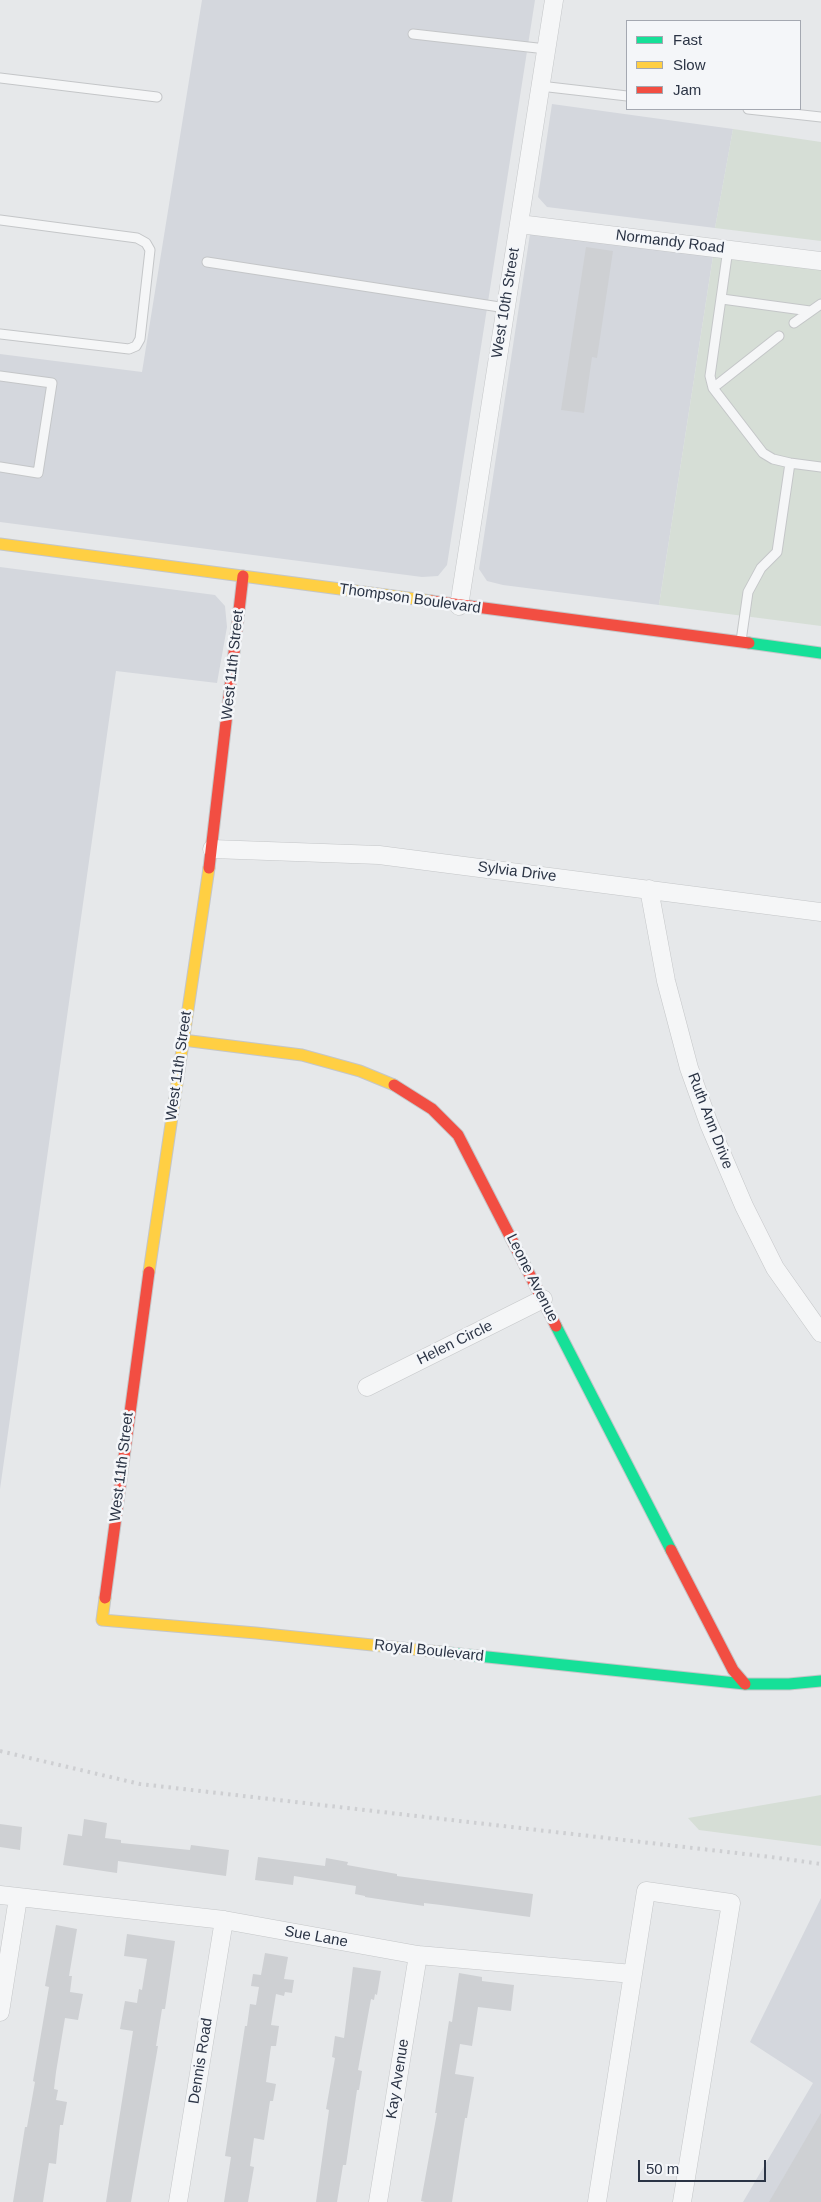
<!DOCTYPE html>
<style>
body{margin:0}
#map{position:relative;width:821px;height:2202px;overflow:hidden;background:#e6e8ea;font-family:Arial,sans-serif}
canvas{display:block}
.legend{position:absolute;left:626px;top:20px;width:175px;height:90px;box-sizing:border-box;background:#f4f6f9;border:1px solid #a4a8b1;margin:0;padding:6px 9px;list-style:none;font-size:15px;color:#2b3445}
.legend li{display:flex;align-items:center;gap:10px;height:25px}
.legend b{width:25px;border:1px solid #a4a8b1}
.scale{position:absolute;left:638px;top:2160px;width:128px;height:22px;box-sizing:border-box;border:2px solid #2b3445;border-top:0;padding-left:6px;font-size:15px;line-height:18px;white-space:nowrap;color:#2b3445;-webkit-text-stroke:4px #f4f6f9;paint-order:stroke}
</style>
<div id="map">
<canvas width="821" height="2202"></canvas>
<ul class="legend">
<li><b style="height:6px;background:#16e098"></b>Fast</li>
<li><b style="height:6px;background:#ffcf43"></b>Slow</li>
<li><b style="height:6px;background:#f24e42"></b>Jam</li>
</ul>
<div class="scale">50 m</div>
</div>
<script>
const ctx = document.querySelector('canvas').getContext('2d');
ctx.lineJoin = 'round';
function paint(path, color) { ctx.fillStyle = color; ctx.fill(path, 'evenodd'); }
const toPath = rows => new Path2D(rows.map(r => 'M' + r).join(''));
function trace(path, color, width, dash) { ctx.strokeStyle = color; ctx.lineWidth = width; ctx.lineCap = dash ? 'butt' : 'round'; ctx.setLineDash(dash || []); ctx.stroke(path); }
function label(font, color, halo, rows, align = 'center') {
  ctx.font = font + ' Arial,sans-serif'; ctx.lineWidth = 5; ctx.setLineDash([]); ctx.textBaseline = 'middle'; ctx.strokeStyle = halo; ctx.fillStyle = color; for (const [text, x, y, turn = 0] of rows) {
    ctx.save(); ctx.translate(x, y); ctx.rotate((+turn || 0) * Math.PI / 180); ctx.textAlign = isNaN(turn) ? turn : align; if (halo) ctx.strokeText(text, 0, 0); ctx.fillText(text, 0, 0); ctx.restore();
  }
}
paint(toPath([
 [202,0,535,0,447,565,438,576,422,577,0,522,0,354,142,372],
 [552,104,733,129,715,228,547,207,538,197],
 [530,234,714,250,659,605,503,585,487,581,479,569],
 [0,567,215,595,225,606,227,627,217,683,116,671,0,1489],
 [821,1898,821,2202,743,2202,813,2083,750,2042]
]), '#d4d7dd');
paint(toPath([
 [733,129,821,142,821,241,715,228],
 [714,250,821,265,821,626,659,605],
 [821,1795,821,1846,699,1830,688,1818]
]), '#d6ded6');
paint(toPath([
 [586,247,613,251,597,358,592,357,584,413,561,410],
 [84,1819,107,1823,105,1838,121,1840,121,1843,190,1850,191,1845,229,1850,226,1876,118,1861,117,1873,63,1865,68,1834,82,1836],
 [0,1824,22,1827,20,1850,0,1847],
 [258,1857,325,1866,326,1858,348,1862,347,1865,397,1874,397,1876,533,1894,530,1917,441,1905,424,1903,424,1906,365,1897,365,1896,355,1894,356,1886,294,1876,293,1885,255,1880],
 [56,1925,77,1929,69,1976,72,1976,70,1992,83,1994,78,2020,65,2018,56,2072,54,2089,58,2090,56,2100,67,2102,63,2125,60,2125,56,2164,49,2163,43,2202,13,2202,25,2127,27,2127,35,2082,33,2081,49,1987,45,1986],
 [127,1934,175,1941,165,2009,162,2009,156,2046,158,2046,131,2202,106,2202,133,2031,120,2029,125,2001,137,2003,139,1989,142,1990,147,1959,124,1956],
 [265,1953,288,1957,284,1979,294,1980,292,1993,285,1992,284,1996,276,1994,271,2025,279,2026,276,2046,271,2046,266,2082,276,2084,273,2101,270,2101,264,2140,254,2138,250,2166,254,2167,248,2202,224,2202,231,2157,225,2156,245,2026,247,2026,250,2004,256,2005,259,1987,251,1986,253,1974,261,1975],
 [353,1967,381,1971,377,1995,375,1994,374,2000,371,1999,358,2070,362,2071,359,2090,357,2090,346,2165,343,2165,337,2202,316,2202,329,2110,326,2109,335,2058,332,2057,335,2036,344,2038],
 [459,1973,482,1977,482,1981,514,1985,511,2011,478,2007,472,2046,460,2044,455,2074,474,2077,467,2118,465,2118,452,2202,425,2202,421,2201,437,2113,435,2113,443,2060,449,2021,452,2022],
 [821,2113,821,2202,769,2202]
]), '#ced0d3');
const lane = toPath([
 [413,34,546,49],
 [0,78,157,97],
 [540,86,627,96],
 [748,109,821,117],
 [0,220,137,238,146,243,150,250,140,339,136,346,129,349,0,334],
 [728,249,710,376,713,388,763,453,773,459,790,463,821,467],
 [207,262,506,308],
 [722,299,810,311],
 [794,323,821,304],
 [0,376,52,383,38,473,0,467],
 [713,388,779,336],
 [741,641,748,592,761,568,777,552,790,463]
]);
const street = toPath([
 [519,224,821,261],
 [459,606,554,0],
 [212,849,379,855,821,912],
 [649,889,666,981,689,1068,709,1124,744,1206,775,1268,821,1333],
 [367,1387,543,1299],
 [0,1895,224,1920,418,1955,633,1974],
 [0,2012,18,1898],
 [178,2202,224,1920],
 [378,2202,418,1955],
 [597,2202,646,1891,731,1903,682,2202]
]);
const fast = toPath([
 [749,643,821,653],
 [556,1326,671,1550],
 [440,1652,745,1684,789,1684,821,1681]
]);
const slow = toPath([
 [0,544,431,601],
 [183,1040,302,1055,360,1071,394,1085],
 [149,1272,209,868],
 [105,1598,102,1620,256,1633,440,1652]
]);
const jam = toPath([
 [431,601,749,643],
 [209,868,243,576],
 [394,1085,432,1109,458,1135,556,1326],
 [671,1550,733,1670,745,1684],
 [105,1598,149,1272]
]);
trace(lane, '#c4c6c8', 11);
trace(street, '#c4c6c8', 19);
trace(fast, '#c4c6c8', 13);
trace(slow, '#c4c6c8', 13);
trace(jam, '#c4c6c8', 13);
trace(lane, '#f5f6f7', 9);
trace(street, '#f5f6f7', 18);
trace(fast, '#16e098', 11);
trace(slow, '#ffcf43', 11);
trace(jam, '#f24e42', 11);
trace(toPath([
 [0,1751,140,1784,771,1857,821,1864]
]), '#cecfd2', 4, [2.5, 5]);
label('15px', '#2b3445', '#f4f6f9', [
 ["Normandy Road",670,242,7],
 ["West 10th Street",506,303,-81],
 ["Thompson Boulevard",410,599,8],
 ["West 11th Street",233,665,-84],
 ["Sylvia Drive",517,872,7],
 ["West 11th Street",179,1066,-82],
 ["Ruth Ann Drive",710,1121,69],
 ["Leone Avenue",532,1278,63],
 ["Helen Circle",455,1343,-26],
 ["West 11th Street",122,1467,-83],
 ["Royal Boulevard",429,1651,6],
 ["Sue Lane",316,1937,10],
 ["Dennis Road",201,2061,-81],
 ["Kay Avenue",398,2079,-81]
]);
</script>
